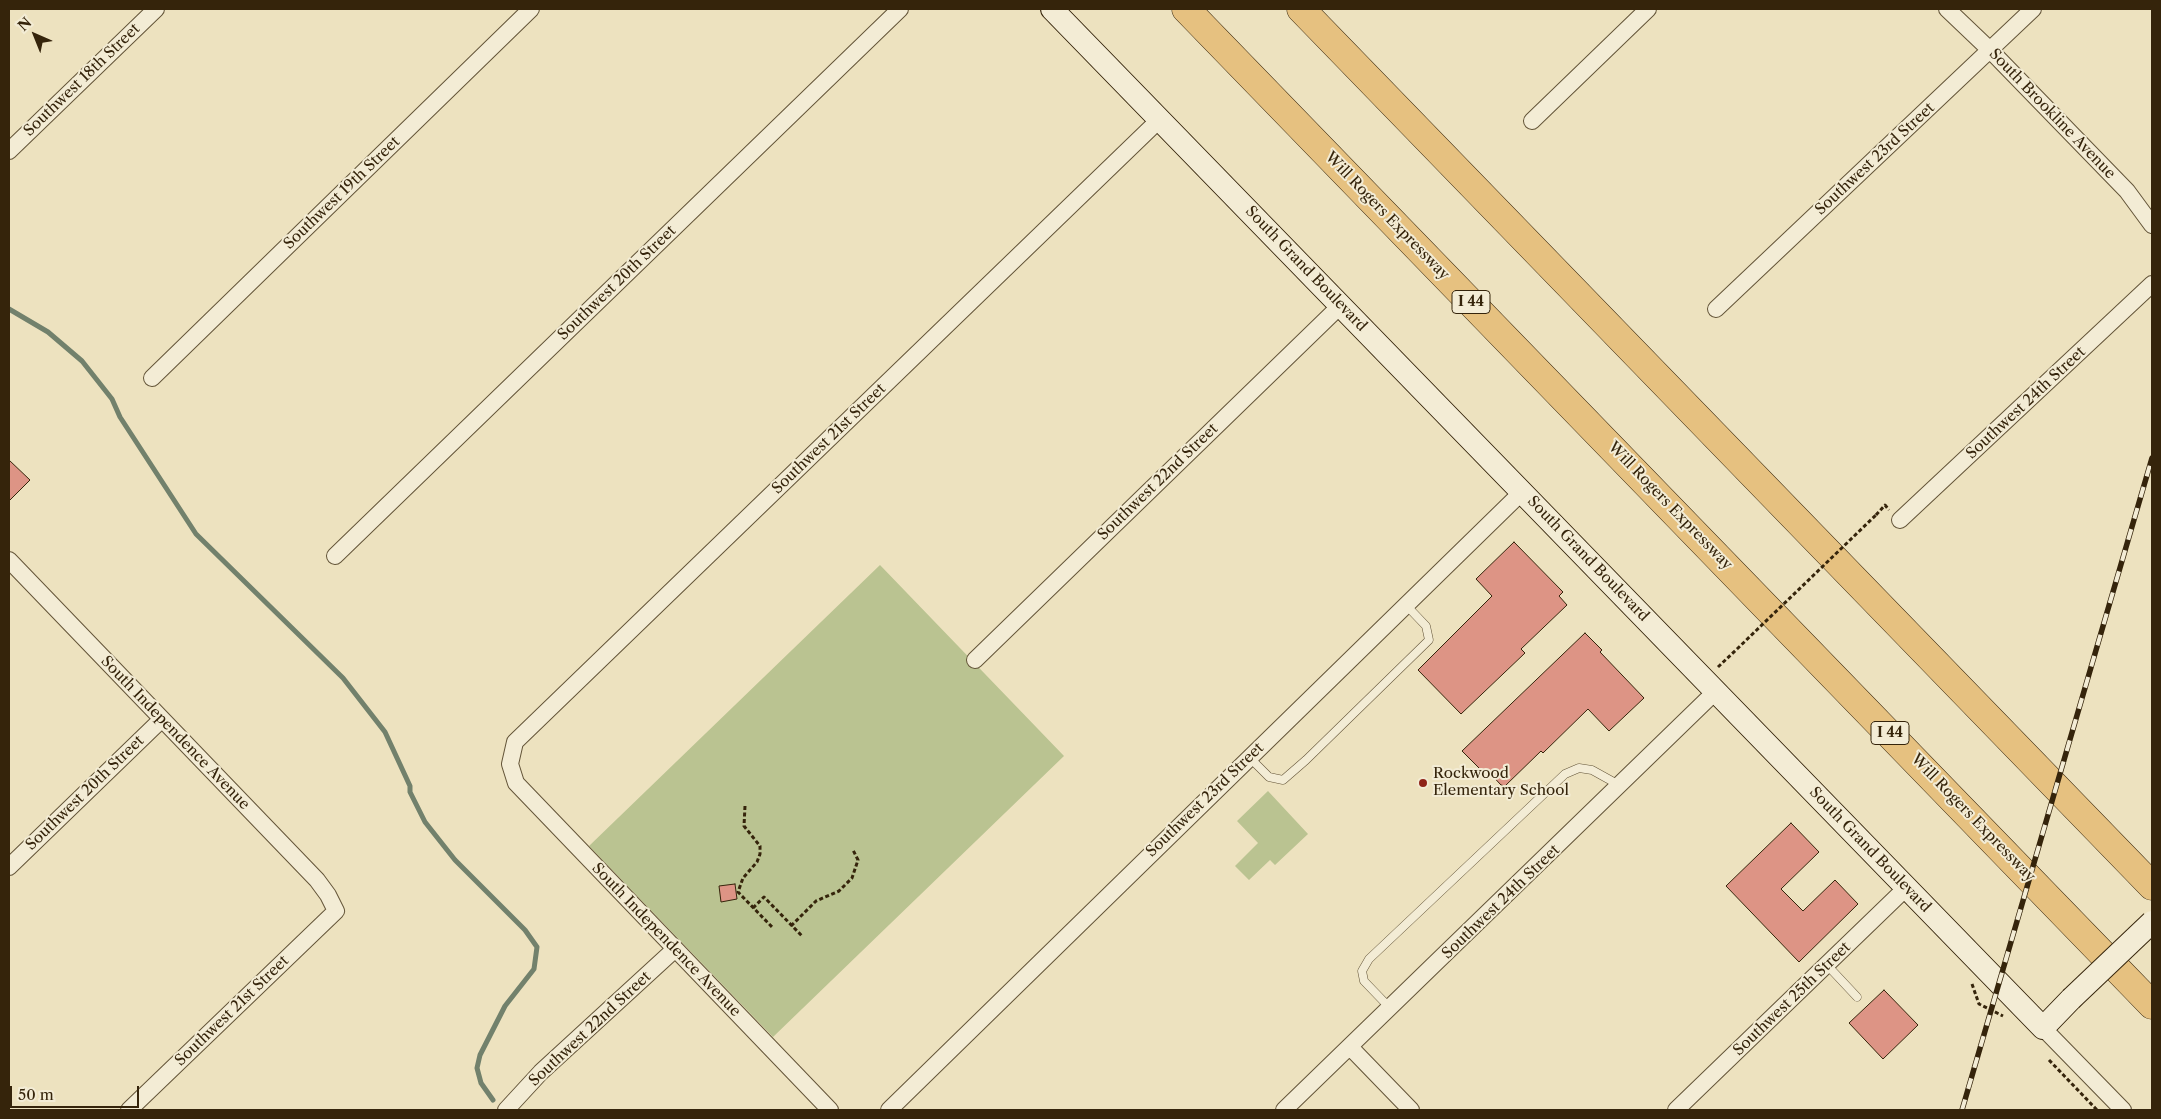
<!DOCTYPE html>
<style>
body{margin:0}
#map{position:relative;width:2161px;height:1119px;overflow:hidden;background:#ede2bf;font-family:"Libre Caslon Text",serif}
canvas{display:block}
.frame{position:absolute;inset:0;border:10px solid #35240b;pointer-events:none}
.north{position:absolute;left:10px;top:10px;width:50px;height:50px;-webkit-text-stroke:4px #f3ecd5;paint-order:stroke;rotate:316deg;font-size:14px;font-weight:700;line-height:20px;text-align:center;color:#35240b}
.north::after{content:'';display:block;margin:auto;width:18px;height:22px;background:#35240b;clip-path:polygon(50% 0,100% 100%,50% 72%,0 100%)}
.scale{position:absolute;left:10px;top:1086px;width:129px;height:22px;box-sizing:border-box;border:2px solid #35240b;border-top:0;padding-left:6px;font-size:15px;line-height:18px;white-space:nowrap;color:#35240b;-webkit-text-stroke:4px #f3ecd5;paint-order:stroke}
</style>
<div id="map">
<canvas width="2161" height="1119"></canvas>
<div class="frame"></div>
<div class="north">N</div>
<div class="scale">50 m</div>
</div>
<script>
const ctx = document.querySelector('canvas').getContext('2d');
ctx.lineJoin = 'round';
function paint(path, color) { ctx.fillStyle = color; ctx.fill(path, 'evenodd'); }
const toPath = rows => new Path2D(rows.map(r => 'M' + r).join(''));
function trace(path, color, width, dash) { ctx.strokeStyle = color; ctx.lineWidth = width; ctx.lineCap = dash ? 'butt' : 'round'; ctx.setLineDash(dash || []); ctx.stroke(path); }
function label(font, color, halo, rows, align = 'center') {
  ctx.font = font + ' "Libre Caslon Text",serif'; ctx.lineWidth = 4; ctx.setLineDash([]); ctx.textBaseline = 'middle'; ctx.strokeStyle = halo; ctx.fillStyle = color; for (const [text, x, y, turn = 0] of rows) {
    ctx.save(); ctx.translate(x, y); ctx.rotate((+turn || 0) * Math.PI / 180); ctx.textAlign = isNaN(turn) ? turn : align; if (halo) ctx.strokeText(text, 0, 0); ctx.fillText(text, 0, 0); ctx.restore();
  }
}
paint(toPath([
 [880,565,1064,756,773,1037,589,846],
 [1268,791,1308,834,1275,865,1270,860,1249,880,1235,866,1258,843,1237,821]
]), '#bac391');
trace(toPath([
 [9,309,48,332,82,361,112,399,120,417,196,534,343,678,385,732,410,786,410,792,425,822,455,860,525,930,537,947,534,969,505,1006,480,1055,477,1068,481,1083,493,1100]
]), '#72816c', 5);
const building = toPath([
 [9,460,30,480,9,501,9,460],
 [1514,542,1563,592,1559,596,1567,605,1521,649,1525,653,1461,714,1418,670,1492,596,1476,579,1514,542],
 [1585,633,1602,650,1600,652,1644,698,1609,731,1588,709,1543,753,1541,751,1505,786,1501,785,1487,770,1484,773,1462,751,1585,633],
 [1791,823,1819,852,1781,889,1803,911,1835,880,1858,904,1799,962,1726,886,1791,823],
 [735,884,737,899,721,902,719,886,735,884],
 [1884,990,1918,1025,1883,1059,1849,1023,1884,990]
]);
paint(building, '#dd9485');
trace(building, '#35240b', 1);
const lane = toPath([
 [1249,757,1269,777,1283,780,1306,760,1429,640,1426,626,1406,605],
 [1827,965,1857,997],
 [1390,1008,1364,981,1362,971,1369,959,1565,774,1579,768,1592,770,1619,785]
]);
const street = toPath([
 [1947,9,1990,50,2127,191,2152,225],
 [1532,121,1648,9],
 [9,151,156,9],
 [1716,309,2033,9],
 [152,378,531,9],
 [1900,520,2152,284],
 [335,556,900,9],
 [9,560,317,880,328,895,336,911,129,1110],
 [975,660,1341,305],
 [9,867,162,719],
 [2043,1028,2123,1110],
 [1350,1047,1411,1110],
 [506,1110,541,1072,674,950],
 [830,1110,516,783,510,764,515,742,1160,119],
 [889,1110,1523,491],
 [1284,1110,1716,691],
 [1676,1110,1907,887]
]);
const secondary = toPath([
 [1052,9,2043,1028,2071,999]
]);
const highway = toPath([
 [1186,9,2152,1005],
 [1301,9,2152,886]
]);
trace(lane, '#635438', 9);
trace(street, '#635438', 18);
trace(secondary, '#35240b', 24);
trace(highway, '#35240b', 29);
trace(toPath([
 [1876,515,1885,505,1889,510],
 [1718,667,1737,649],
 [745,806,744,826,760,846,760,854,757,862,743,878,738,892,773,928],
 [753,908,764,897,802,936],
 [791,926,816,901,839,891,852,878,858,860,853,850],
 [1972,984,1979,1004,2003,1016],
 [2049,1060,2097,1110]
]), '#35240b', 3, [4, 2.5]);
trace(lane, '#f3ecd5', 8);
trace(street, '#f3ecd5', 16);
trace(secondary, '#f3ecd5', 22);
trace(highway, '#e6c180', 28);
const rail = toPath([
 [1962,1110,2152,458]
]);
trace(rail, '#35240b', 5.5);
trace(rail, '#f3ecd5', 4, [11]);
const secondaryBridge = toPath([
 [2071,999,2152,922]
]);
trace(secondaryBridge, '#35240b', 24, []);
trace(toPath([
 [1737,649,1876,515]
]), '#35240b', 3, [4, 2.5]);
trace(secondaryBridge, '#f3ecd5', 22);
for (const [x, y, r, color] of [
 [1423,783,5,"#8f2418"]
]) { const dot = new Path2D(); dot.arc(x, y, r, 0, 2 * Math.PI); ctx.fillStyle = color; ctx.fill(dot); trace(dot, '#f3ecd5', 2); }
for (const [x, y, w] of [
 [1471,302,38],
 [1890,733,38]
]) { const box = new Path2D(); box.roundRect(x - w / 2, y - 11.5, w, 23, 4); ctx.fillStyle = '#f3ecd5'; ctx.fill(box); trace(box, '#35240b', 1); }
label('bold 14px', '#35240b', null, [
 ["I 44",1471,302],
 ["I 44",1890,733]
]);
label('15px', '#35240b', '#f3ecd5', [
 ["Southwest 18th Street",82,80,-44],
 ["South Brookline Avenue",2052,114,46],
 ["Southwest 23rd Street",1875,159,-43],
 ["Southwest 19th Street",342,193,-44],
 ["Will Rogers Expressway",1387,216,46],
 ["South Grand Boulevard",1306,269,46],
 ["Southwest 20th Street",617,283,-44],
 ["Southwest 24th Street",2026,403,-43],
 ["Southwest 21st Street",829,439,-44],
 ["Southwest 22nd Street",1158,482,-44],
 ["Will Rogers Expressway",1670,506,46],
 ["South Grand Boulevard",1588,559,46],
 ["South Independence Avenue",175,733,46],
 ["Southwest 20th Street",85,793,-44],
 ["Southwest 23rd Street",1205,800,-44],
 ["Will Rogers Expressway",1973,818,46],
 ["South Grand Boulevard",1870,850,46],
 ["Southwest 24th Street",1501,902,-44],
 ["South Independence Avenue",666,940,46],
 ["Southwest 25th Street",1792,999,-44],
 ["Southwest 21st Street",232,1011,-44],
 ["Southwest 22nd Street",590,1029,-43]
]);
label('15px', '#35240b', '#f3ecd5', [
 ["Rockwood",1433,774],
 ["Elementary School",1433,791]
], 'left');
</script>
